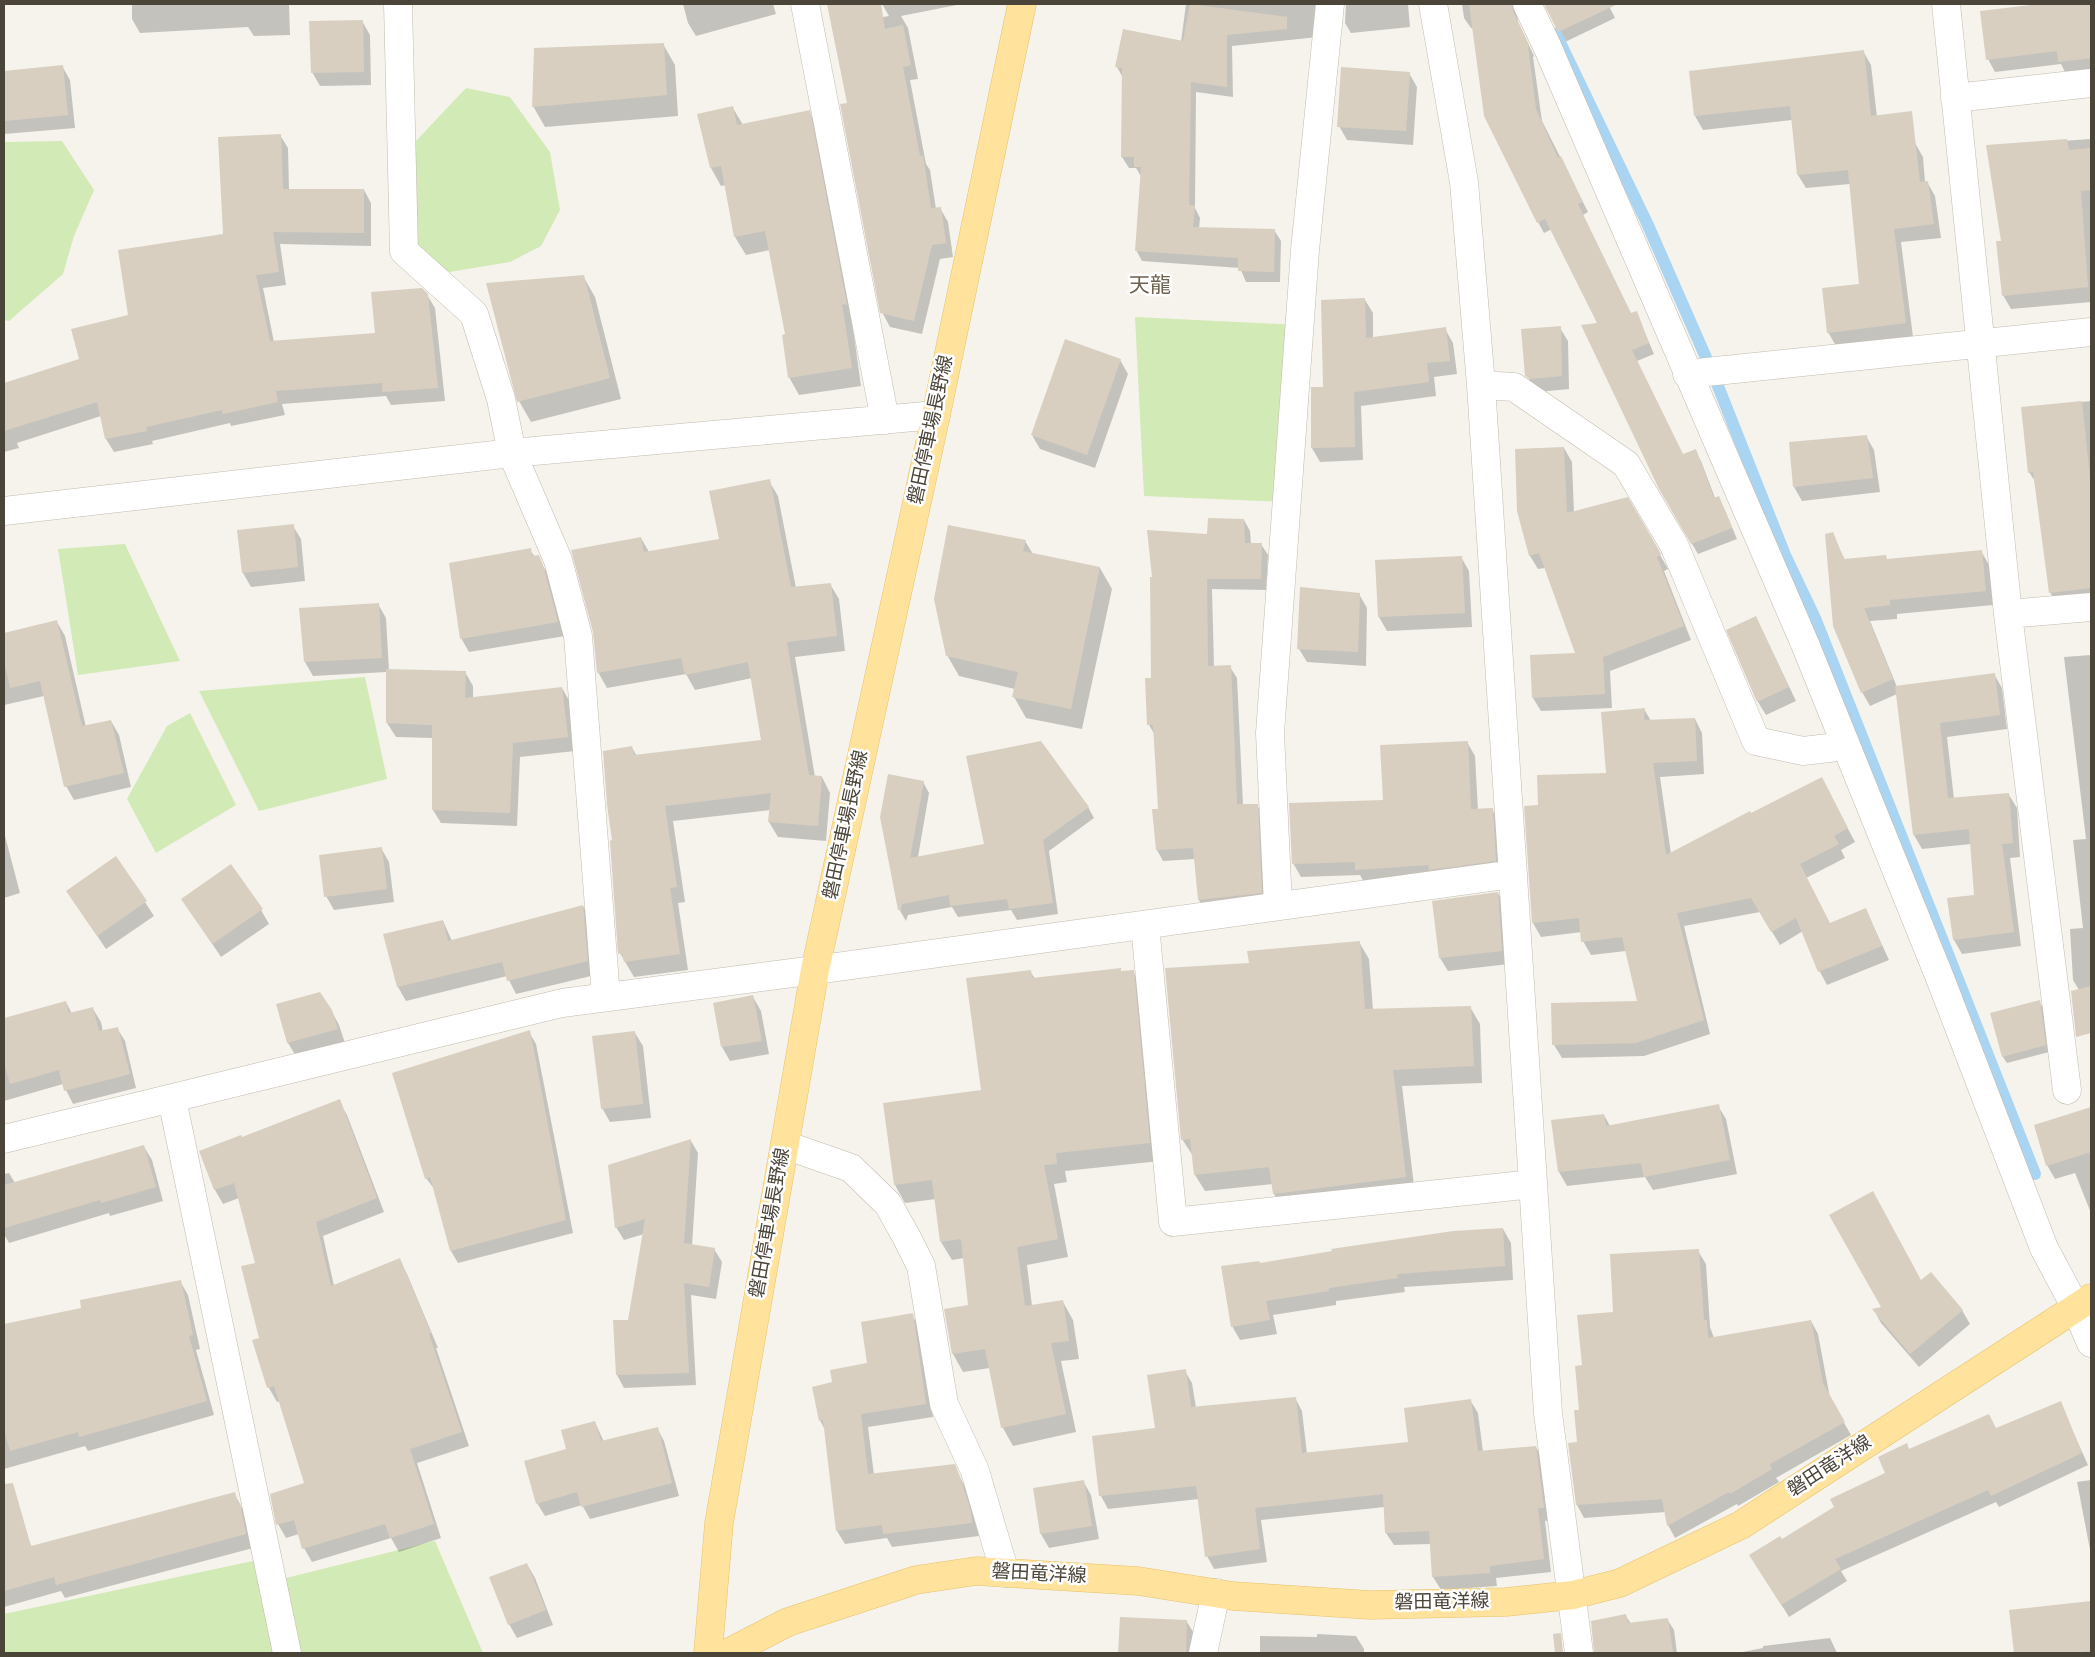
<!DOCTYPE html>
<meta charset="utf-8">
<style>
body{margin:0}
#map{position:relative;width:2095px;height:1657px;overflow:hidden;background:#f6f3ec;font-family:Jost,sans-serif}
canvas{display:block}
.frame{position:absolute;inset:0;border:5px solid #4b4439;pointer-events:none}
</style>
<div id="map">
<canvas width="2095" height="1657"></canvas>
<div class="frame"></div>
</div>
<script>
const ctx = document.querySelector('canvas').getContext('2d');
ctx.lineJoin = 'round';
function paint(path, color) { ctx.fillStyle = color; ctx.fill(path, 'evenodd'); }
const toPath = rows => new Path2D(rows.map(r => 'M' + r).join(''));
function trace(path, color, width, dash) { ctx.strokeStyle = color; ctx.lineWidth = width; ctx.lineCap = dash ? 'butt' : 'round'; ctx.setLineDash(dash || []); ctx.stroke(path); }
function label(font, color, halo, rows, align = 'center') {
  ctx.font = font + ' Jost,"Noto Sans JP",sans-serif'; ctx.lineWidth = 5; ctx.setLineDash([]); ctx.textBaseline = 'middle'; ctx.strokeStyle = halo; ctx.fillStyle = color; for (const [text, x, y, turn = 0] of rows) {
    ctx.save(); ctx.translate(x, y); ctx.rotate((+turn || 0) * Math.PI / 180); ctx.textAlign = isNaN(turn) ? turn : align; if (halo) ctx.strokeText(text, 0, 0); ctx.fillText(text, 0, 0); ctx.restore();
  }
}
paint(toPath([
 [466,88,510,97,550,152,560,210,541,246,510,262,431,275,404,239,402,146,415,142],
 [62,141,94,190,74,236,63,274,9,321,4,320,4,142],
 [1135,317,1299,325,1286,502,1144,496],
 [125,544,180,661,78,675,58,549],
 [365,677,387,779,259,811,199,691],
 [190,713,236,805,156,853,127,799,167,726],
 [435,1541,483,1653,4,1653,4,1614,267,1558,274,1581]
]), '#d2eab5');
paint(toPath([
 [132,4,289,4,290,35,254,36,248,27,140,33,132,19],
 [450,4,494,4,494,5],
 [683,4,773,4,776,14,696,36,688,23],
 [882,4,962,4,901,16,908,28,918,79,910,80,926,164,930,170,936,209,940,208,948,222,953,257,940,259,922,334,890,327,882,312,848,104,833,26,889,16],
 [1186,4,1326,4,1318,37,1232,46,1233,97,1196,92,1195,208,1200,218,1199,229,1274,230,1281,241,1280,282,1246,282,1240,268,1142,261,1136,250,1142,178,1136,168,1129,168,1122,157,1123,78,1117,67,1181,42],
 [1346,4,1408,4,1410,27,1351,33,1345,23],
 [1462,4,1522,4,1517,14,1518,22,1534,56,1533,57,1542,121,1588,212,1583,215,1631,314,1636,312,1654,354,1637,361,1683,456,1695,451,1701,461,1715,498,1718,497,1724,508,1737,539,1698,554,1660,489,1599,324,1552,229,1544,233,1538,222,1473,28,1471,28,1464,18],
 [1545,4,1608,4,1615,18,1565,42],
 [2035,4,2091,4,2091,72,2066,74,2061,64,1995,72,1988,59],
 [362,21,370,35,371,85,320,86,312,72],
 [663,44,675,65,678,116,545,127,533,106],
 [1863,51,1871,65,1877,117,1915,143,1923,157,1925,182,1927,182,1935,196,1941,238,1901,242,1913,337,1836,346,1828,332,1860,285,1850,184,1806,188,1798,175,1792,120,1703,130,1695,116],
 [62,66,70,80,75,128,4,134,4,73],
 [1409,73,1417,87,1413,145,1347,140,1339,126],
 [733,108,743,125,809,112,819,129,856,322,852,321,861,386,799,395,789,377,786,335,770,250,746,255,735,237,726,185,721,186,711,168,698,115],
 [280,135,288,148,289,190,364,190,371,203,371,246,280,244,286,285,263,288,274,342,376,334,427,295,435,308,445,401,391,405,386,396,282,404,285,415,231,426,230,423,152,441,153,444,114,452,106,439,101,416,17,443,19,448,4,452,4,385,80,360,129,316,224,235],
 [2091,139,2091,302,2011,309,2003,295,2002,242,1988,146],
 [583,276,595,297,621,399,531,422,519,401],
 [1365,300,1373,313,1373,338,1445,329,1453,343,1457,374,1434,377,1436,396,1361,406,1363,460,1320,462,1312,448,1324,388],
 [1560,328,1568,341,1569,389,1538,392,1535,390,1527,375],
 [1120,360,1128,374,1095,468,1040,449,1032,435],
 [2091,401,2091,602,2058,606,2050,592,2036,483,2029,472,2022,408],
 [1866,436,1874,450,1880,492,1802,501,1794,487],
 [1564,448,1572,462,1574,513,1627,499,1667,567,1668,569,1664,571,1691,640,1610,671,1612,708,1541,711,1533,698,1576,654,1545,568,1538,569,1530,556],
 [769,481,778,496,796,588,830,584,839,599,845,651,795,657,815,777,822,777,830,793,826,841,778,837,769,822,771,810,673,821,685,902,678,903,688,970,634,977,620,953,614,841,632,748,637,756,763,741,752,678,695,690,686,674,607,688,598,672,641,538,649,552,720,540],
 [1244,520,1250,531,1251,544,1261,544,1268,555,1266,590,1212,589,1214,667,1230,667,1237,678,1243,805,1257,805,1263,816,1267,904,1205,911,1199,900,1195,859,1163,861,1157,850,1160,810,1155,735,1149,725,1152,679,1208,536],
 [293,526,301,539,305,581,251,587,243,573,239,531],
 [1832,534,1845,560,1888,560,1981,551,1989,565,1993,605,1897,614,1897,619,1870,621,1897,687,1994,674,2002,688,2007,729,1947,737,1954,799,2009,795,2017,808,2020,857,2010,858,2021,946,1962,954,1954,940,1948,899,1976,896,1971,844,1922,849,1914,835,1897,694,1870,706,1862,692],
 [1025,541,1033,554,1100,568,1112,589,1082,729,1026,718,1014,697,1015,689,959,676,947,655],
 [530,550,535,557,538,557,551,580,565,636,469,652,461,638],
 [1461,557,1469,571,1472,627,1387,631,1379,617],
 [1359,594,1367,608,1366,666,1307,662,1299,649],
 [378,604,386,618,389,671,465,672,473,686,473,698,562,688,570,702,575,751,520,757,517,826,441,823,433,810,433,738,396,737,387,723,387,672,313,676,305,662],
 [57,622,65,636,86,727,111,721,119,735,131,787,74,800,66,786,44,696,4,705,4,634],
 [1763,632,1796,701,1766,715,1758,702],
 [2091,655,2091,1010,2073,980,2070,929,2083,928,2073,840,2086,839,2064,657],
 [1644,709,1651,721,1695,719,1702,733,1704,774,1660,777,1671,854,1751,815,1829,793,1855,842,1841,850,1845,858,1806,878,1830,924,1866,910,1889,960,1827,985,1820,972,1803,931,1780,945,1760,912,1684,926,1710,1034,1644,1056,1562,1058,1554,1045,1639,1002,1626,951,1591,955,1583,941,1582,932,1541,937,1533,923,1525,807,1539,806,1607,774],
 [1467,742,1475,756,1478,810,1492,809,1500,823,1504,874,1365,884,1360,875,1301,877,1293,863],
 [923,782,929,793,918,857,986,845,1088,807,1094,818,1049,851,1058,914,1017,920,1011,910,958,917,952,907,908,915,906,921,899,909],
 [4,832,20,893,4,898],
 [381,848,389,862,394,902,334,910,326,896],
 [116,857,154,916,106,949,67,891],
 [1498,893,1506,907,1509,964,1448,971,1440,958],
 [183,900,261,910,269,924,221,957],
 [583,906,591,920,595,975,516,994,507,976,406,1001,398,987,385,935,443,921,452,941],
 [1359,942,1369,959,1373,1010,1470,1007,1480,1024,1482,1083,1402,1086,1415,1194,1284,1210,1274,1194,1273,1184,1205,1191,1195,1175,1193,1156,1182,1139,1250,964],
 [1120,969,1122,972,1133,972,1143,990,1160,1161,1065,1171,1067,1182,1054,1184,1068,1257,1027,1265,1032,1306,1063,1302,1073,1320,1079,1359,1061,1361,1076,1432,1013,1446,1003,1428,990,1368,963,1372,953,1354,945,1310,969,1306,964,1258,952,1260,941,1242,936,1199,905,1203,895,1185,983,1091,1030,971,1035,979],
 [753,997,761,1011,769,1054,730,1061,722,1047],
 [2039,1001,2043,1008,2049,1052,2007,1063,2003,1057],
 [66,1002,72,1014,93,1009,101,1022,103,1032,117,1028,125,1041,136,1088,73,1104,63,1084,4,1101,4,1019],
 [278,1005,331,1010,339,1025,345,1043,296,1056,288,1043],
 [529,1032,536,1044,573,1233,458,1263,451,1251,435,1190,426,1178],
 [635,1033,643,1046,651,1118,610,1122,602,1108],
 [339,1101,347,1115,384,1212,323,1236,334,1286,399,1260,407,1274,438,1348,436,1348,469,1446,417,1463,441,1538,399,1552,391,1538,312,1562,304,1548,299,1534,286,1538,278,1524,306,1484,280,1401,277,1402,269,1388,254,1341,260,1339,256,1264,239,1198,223,1204,215,1190,201,1151,242,1138],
 [1718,1106,1726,1119,1737,1174,1653,1190,1645,1177,1567,1186,1559,1172,1553,1121,1604,1115,1610,1126],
 [2091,1108,2091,1213,2075,1173,2055,1179,2047,1165,2035,1126],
 [691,1141,698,1153,692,1246,714,1249,722,1262,716,1299,691,1295,696,1385,624,1388,617,1375,629,1321,644,1234,624,1240,616,1227],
 [144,1147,152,1160,163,1201,110,1216,109,1213,9,1243,4,1234,4,1174,9,1173,15,1183],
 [1503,1229,1511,1243,1513,1280,1404,1287,1405,1292,1336,1301,1336,1305,1273,1315,1277,1334,1240,1340,1232,1326,1260,1264],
 [1698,1251,1706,1264,1710,1327,1714,1338,1811,1321,1818,1334,1830,1398,1851,1435,1776,1478,1779,1482,1738,1506,1737,1504,1675,1538,1668,1525,1666,1512,1584,1518,1577,1505,1578,1443,1583,1367,1614,1313],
 [180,1281,188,1295,200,1349,196,1350,214,1415,88,1451,85,1446,4,1469,4,1327,83,1309],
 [1921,1282,1962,1310,1970,1324,1919,1367,1881,1323,1874,1310,1883,1308],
 [912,1315,920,1328,933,1417,868,1427,874,1475,954,1465,967,1491,979,1536,892,1547,887,1538,845,1544,837,1531,825,1430,820,1420,833,1383,869,1364],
 [1185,1371,1192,1383,1196,1408,1295,1398,1302,1411,1307,1454,1409,1443,1470,1400,1478,1413,1483,1452,1536,1447,1543,1460,1551,1520,1545,1521,1551,1572,1496,1578,1497,1586,1441,1590,1433,1577,1431,1544,1394,1545,1386,1533,1385,1507,1261,1520,1267,1562,1214,1569,1207,1556,1199,1499,1108,1509,1101,1496,1094,1437,1157,1430],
 [2060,1403,2088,1465,1999,1507,1996,1502,1841,1571,1847,1581,1789,1617,1758,1567,1781,1541,1887,1474,1909,1450,1997,1429],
 [595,1422,604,1442,657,1428,664,1441,679,1496,590,1519,582,1505,545,1516,537,1503,568,1450],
 [2091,1480,2091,1555,2077,1482],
 [1083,1481,1091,1495,1099,1539,1049,1548,1041,1534,1034,1490],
 [234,1493,247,1518,253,1548,65,1598,61,1591,4,1607,4,1547,28,1540,32,1547],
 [527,1564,535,1578,553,1625,517,1638,509,1624,491,1578],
 [2011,1612,2086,1618,2090,1653,2015,1653],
 [1626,1616,1631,1624,1667,1619,1674,1630,1677,1653,1599,1653,1593,1622],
 [1121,1618,1187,1622,1195,1635,1194,1653,1119,1653],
 [1317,1634,1356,1636,1364,1649,1364,1653,1260,1653,1260,1636,1317,1637],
 [1830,1638,1837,1653,1737,1653,1763,1648,1763,1646]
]), '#0003');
trace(toPath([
 [1556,34,1647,223,1714,376,1785,555,1815,618,2035,1174]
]), '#a9d4f2', 12);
paint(toPath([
 [827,4,881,4,885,29,903,25,911,65,903,67,920,156,923,155,931,208,941,207,946,243,932,245,914,321,880,313,840,104,847,103],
 [1190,4,1287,17,1287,29,1227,35,1227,87,1191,82,1189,205,1195,206,1193,227,1275,229,1274,272,1238,271,1238,258,1135,251,1141,167,1134,167,1134,157,1121,157,1122,68,1115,67,1123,29,1183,41],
 [1469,4,1512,4,1513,11,1529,45,1528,46,1536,109,1558,158,1561,156,1583,202,1578,204,1631,313,1637,311,1649,343,1632,350,1683,454,1696,449,1714,498,1719,496,1732,528,1691,544,1659,489,1581,325,1597,323,1545,219,1537,223,1484,116],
 [1544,4,1618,4,1558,32],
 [2039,4,2091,4,2091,58,2058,62,2057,51,1986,60,1980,11],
 [363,20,364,72,311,73,309,21],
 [664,43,667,95,532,107,534,48],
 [1864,50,1871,116,1912,111,1920,182,1928,181,1934,224,1894,229,1906,323,1827,333,1822,288,1859,284,1848,170,1797,175,1790,106,1694,116,1689,71],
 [63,65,68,115,4,121,4,71],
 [1341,67,1410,72,1406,131,1337,127],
 [733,106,737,125,810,110,847,305,842,304,852,368,788,378,782,335,785,334,765,231,734,237,721,166,710,168,697,114],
 [281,134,283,189,364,189,364,233,273,232,279,272,256,275,270,341,375,333,371,292,422,288,428,294,438,388,382,392,382,383,276,391,278,402,223,414,222,410,146,427,147,431,105,439,97,402,4,431,4,383,79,359,71,329,128,315,118,250,223,234,218,137],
 [2067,139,2069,150,2091,148,2091,190,2081,191,2088,287,2002,296,1996,241,2001,241,1986,145],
 [584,275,610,378,517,402,486,283],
 [1365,298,1366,338,1446,327,1450,361,1427,363,1429,382,1354,392,1355,447,1311,448,1311,387,1323,387,1321,300],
 [1561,326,1562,376,1530,379,1525,376,1521,329],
 [1065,339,1121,359,1087,455,1031,435],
 [2082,401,2091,488,2091,588,2049,593,2033,472,2028,473,2021,407],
 [1867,435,1873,478,1793,487,1789,442],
 [1564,447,1567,513,1628,497,1660,552,1661,555,1657,557,1684,626,1603,657,1605,694,1532,698,1530,655,1575,653,1539,553,1529,556,1517,511,1515,449],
 [770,479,791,587,831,583,837,636,787,642,809,775,822,776,818,826,768,822,771,793,665,806,677,887,670,888,680,954,624,962,622,953,618,954,610,841,612,840,607,805,603,751,632,746,634,755,761,740,748,662,685,675,681,658,597,673,593,632,571,550,641,537,644,552,719,539,709,491],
 [1208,518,1244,519,1245,543,1262,543,1261,579,1207,579,1208,666,1231,665,1237,804,1258,804,1262,893,1198,900,1193,848,1156,850,1152,809,1158,809,1153,725,1147,725,1145,678,1151,678,1150,577,1152,577,1147,530,1207,534],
 [294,524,298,567,242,573,237,530],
 [948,525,1026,540,1023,551,1100,567,1071,709,1012,697,1018,672,946,656,934,599],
 [1833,532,1844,559,1886,555,1887,559,1982,550,1986,591,1890,600,1890,605,1864,608,1893,679,1861,693,1833,626,1825,534],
 [531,548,532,556,539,555,543,565,558,622,460,639,449,563],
 [1462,556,1465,613,1378,617,1375,560],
 [1300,587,1360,593,1358,652,1297,649],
 [379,603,382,658,304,662,299,608],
 [1756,616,1789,687,1757,702,1726,630],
 [57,620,82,726,111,720,124,773,64,787,40,681,10,688,4,660,4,633],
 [386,669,466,671,465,698,562,687,568,737,513,743,510,813,432,810,432,725,386,723],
 [1995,673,2000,715,1940,723,1948,798,2009,793,2013,843,2002,844,2014,932,1953,940,1947,898,1974,895,1969,829,1913,835,1895,686],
 [1645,708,1644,720,1695,718,1697,761,1653,763,1666,855,1750,811,1751,813,1822,777,1848,828,1834,836,1839,844,1800,864,1830,923,1866,908,1882,946,1818,972,1796,918,1771,932,1751,898,1677,913,1704,1020,1636,1043,1552,1045,1551,1003,1637,1001,1622,937,1581,942,1579,918,1532,923,1524,806,1538,805,1537,775,1606,773,1601,712],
 [1041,741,1089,807,1043,840,1053,903,1009,909,1007,899,950,906,949,895,902,904,901,910,898,910,880,817,888,774,924,781,910,858,984,844,966,756],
 [1468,741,1471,809,1493,808,1496,861,1429,870,1428,865,1355,870,1355,862,1292,864,1289,803,1383,800,1380,745],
 [382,847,387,889,324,897,319,855],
 [116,856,147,901,97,936,66,891],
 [231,864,263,909,212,944,181,899],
 [1498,892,1502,951,1439,958,1432,901],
 [583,905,588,961,507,981,502,962,397,987,383,934,443,920,448,941],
 [1360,941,1365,1009,1471,1006,1474,1066,1393,1070,1406,1177,1273,1194,1269,1167,1194,1175,1190,1139,1181,1140,1165,968,1249,963,1247,951],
 [1121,968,1121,971,1134,970,1150,1143,1056,1153,1057,1164,1044,1165,1058,1239,1017,1247,1025,1306,1063,1300,1069,1341,1051,1343,1066,1414,1001,1428,985,1349,952,1354,944,1309,968,1305,961,1239,940,1242,932,1180,894,1185,883,1103,981,1090,966,978,1031,970,1032,978],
 [2091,986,2091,1033,2076,1037,2071,991],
 [320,992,332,1010,338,1029,287,1043,276,1004],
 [753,995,762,1041,721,1047,713,1003],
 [2040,1000,2046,1045,2002,1057,1990,1013],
 [66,1001,69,1013,93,1007,99,1031,118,1027,130,1074,64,1091,59,1070,10,1084,4,1063,4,1018],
 [530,1030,566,1220,450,1251,430,1177,425,1179,392,1073],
 [635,1031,643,1104,601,1109,592,1036],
 [340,1099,377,1198,316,1222,331,1286,400,1258,431,1333,429,1334,462,1432,410,1449,434,1524,390,1538,385,1524,302,1549,294,1520,276,1525,270,1494,304,1483,274,1386,267,1388,252,1340,259,1338,241,1266,255,1263,234,1183,214,1190,199,1151,241,1135,242,1137],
 [1719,1104,1730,1160,1644,1177,1641,1163,1558,1172,1551,1120,1604,1114,1606,1126],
 [2091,1107,2091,1152,2046,1166,2034,1125],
 [691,1139,684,1243,715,1248,709,1287,684,1283,689,1373,616,1375,613,1320,628,1320,645,1219,615,1228,608,1165],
 [144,1145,156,1187,101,1203,100,1200,4,1228,4,1185],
 [1873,1191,1921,1280,1931,1272,1963,1310,1910,1354,1872,1309,1881,1307,1829,1215],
 [1503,1228,1505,1266,1397,1274,1398,1278,1329,1288,1329,1291,1266,1301,1270,1320,1231,1327,1221,1266,1259,1261,1260,1263,1332,1251,1331,1249,1453,1231],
 [1699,1249,1704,1320,1707,1320,1708,1338,1811,1320,1823,1383,1845,1422,1770,1464,1772,1469,1730,1494,1729,1492,1667,1526,1662,1499,1576,1505,1568,1443,1577,1442,1574,1410,1579,1410,1575,1366,1582,1365,1577,1315,1613,1312,1610,1254],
 [181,1280,193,1335,189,1336,207,1401,79,1437,78,1432,10,1451,4,1429,4,1324,81,1308,80,1300],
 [913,1313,926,1404,861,1414,868,1474,955,1464,960,1477,971,1511,972,1523,883,1534,882,1525,836,1531,823,1420,819,1421,812,1387,832,1382,830,1370,867,1363,861,1322],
 [1186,1369,1191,1407,1296,1397,1302,1453,1408,1442,1404,1408,1471,1399,1478,1451,1536,1446,1544,1508,1538,1508,1544,1559,1490,1566,1490,1573,1432,1577,1429,1531,1385,1533,1383,1494,1255,1508,1260,1549,1205,1557,1196,1486,1099,1496,1092,1436,1155,1428,1147,1375],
 [2061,1401,2082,1453,1991,1496,1988,1490,1835,1559,1841,1569,1781,1605,1749,1555,1780,1536,1782,1539,1834,1507,1830,1499,1885,1473,1878,1457,1907,1443,1909,1449,1989,1414,1996,1428],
 [595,1421,601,1441,658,1427,672,1483,581,1507,577,1492,536,1504,524,1461,566,1449,561,1430],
 [1084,1480,1092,1526,1040,1534,1033,1488],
 [13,1483,31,1546,235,1492,238,1503,240,1503,246,1534,56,1585,54,1577,4,1591,4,1484],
 [527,1563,546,1610,508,1625,489,1577],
 [2091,1601,2091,1651,2069,1653,2014,1653,2009,1610],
 [1626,1614,1628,1623,1668,1618,1673,1653,1594,1653,1591,1621],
 [1120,1617,1187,1620,1186,1653,1118,1653],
 [1561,1633,1563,1653,1555,1653,1553,1634]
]), '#d8cfc1');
const minor = toPath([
 [398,4,404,251,474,314,501,399,512,453,558,560,578,636,606,997],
 [805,4,885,420],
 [1433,4,1464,182,1481,385,1548,1413,1579,1653],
 [1527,4,1547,46,1805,644,1940,978,2044,1248,2076,1308,2091,1343],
 [1946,4,2008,614,2067,1090],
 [1955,98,2091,83],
 [1687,374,2091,332],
 [1481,385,1514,387,1626,464,1674,545,1756,741,1803,751,1846,746],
 [4,511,512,453,936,415],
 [2008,614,2091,607],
 [1278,906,1270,733,1305,250,1330,4],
 [1145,925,1173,1222,1533,1184],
 [172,1099,287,1653],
 [4,1139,562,1003,815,970,1513,874],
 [785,1145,851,1168,888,1204,907,1238,921,1266,944,1404,975,1471,1005,1573],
 [1203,1653,1216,1593]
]);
const major = toPath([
 [708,1653,719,1523,815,970,936,415,1022,4],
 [728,1653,788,1622,916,1580,976,1571,1138,1581,1233,1596,1370,1605,1506,1602,1573,1595,1620,1583,1741,1525,2091,1298]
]);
trace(minor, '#c2bbae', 29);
trace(major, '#e6c16a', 29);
trace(minor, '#fff', 28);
trace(major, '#ffe39c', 28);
label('19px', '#4b4439', '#fff', [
 ["磐田停車場長野線",932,430,-78],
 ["磐田停車場長野線",847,825,-78],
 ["磐田停車場長野線",771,1223,-80],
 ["磐田竜洋線",1830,1467,-33],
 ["磐田竜洋線",1039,1575,3],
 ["磐田竜洋線",1442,1603,-1]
]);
label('21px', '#6e6250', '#fff', [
 ["天龍",1150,287]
]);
</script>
